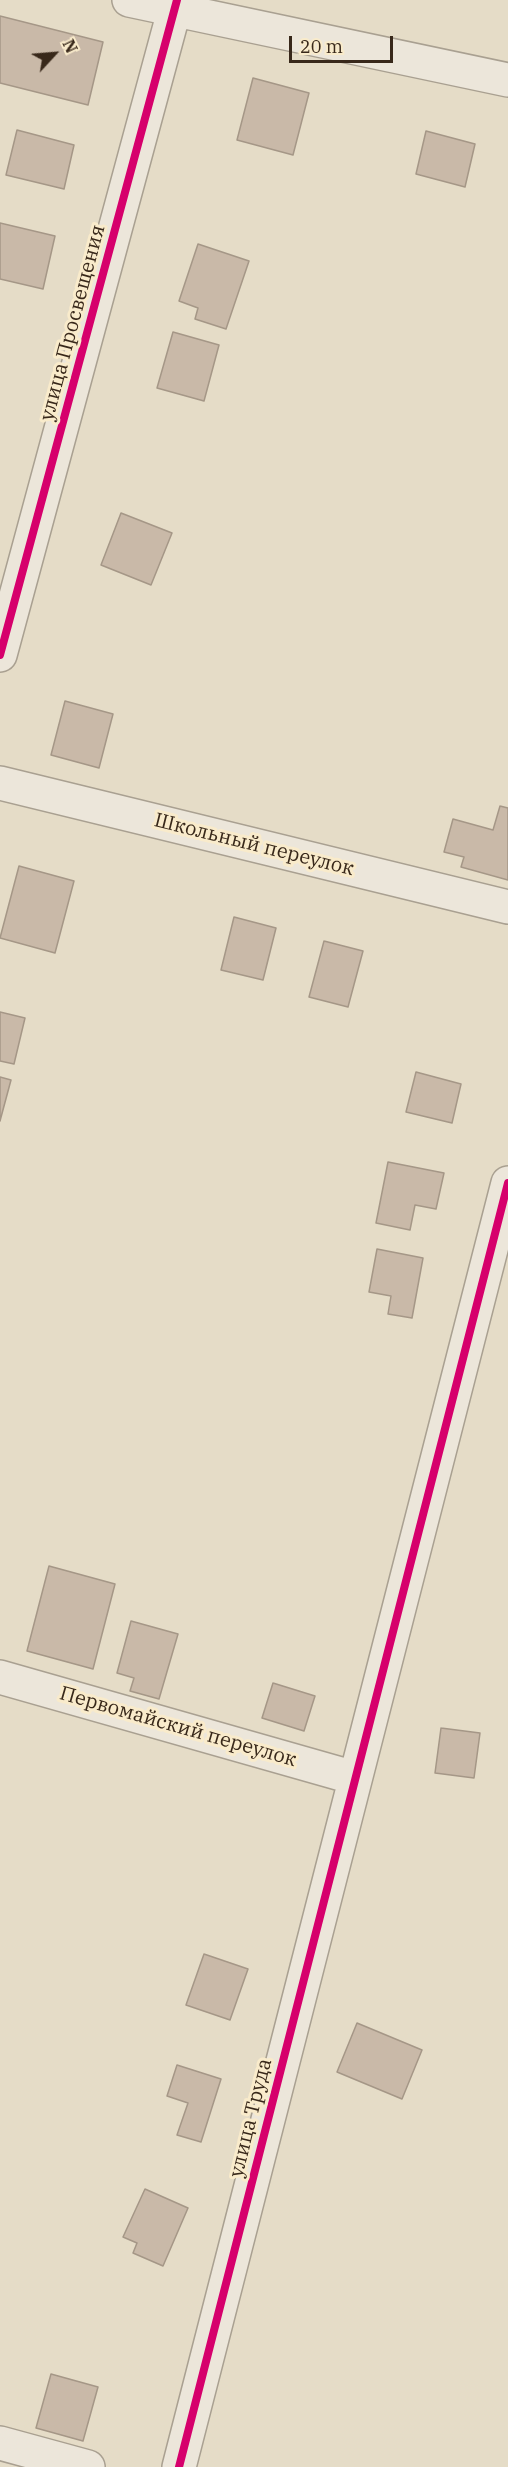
<!DOCTYPE html>
<meta charset="utf-8">
<style>
body{margin:0}
#map{position:relative;width:508px;height:2467px;overflow:hidden;background:#e5dcc7;font-family:"IBM Plex Serif",serif}
canvas{display:block}
.north{position:absolute;left:24px;top:24px;width:60px;height:60px;-webkit-text-stroke:4px #f9ebcb;paint-order:stroke;rotate:64deg;font-size:16px;font-weight:700;line-height:24px;text-align:center;color:#38281a}
.north::after{content:'';display:block;margin:auto;width:21px;height:27px;background:#38281a;clip-path:polygon(50% 0,100% 100%,50% 72%,0 100%)}
.scale{position:absolute;left:289px;top:36px;width:104px;height:27px;box-sizing:border-box;border:3px solid #38281a;border-top:0;padding-left:8px;font-size:18px;line-height:21px;white-space:nowrap;color:#38281a;-webkit-text-stroke:4px #f9ebcb;paint-order:stroke}
</style>
<div id="map">
<canvas width="508" height="2467"></canvas>
<div class="north">N</div>
<div class="scale">20 m</div>
</div>
<script>
const ctx = document.querySelector('canvas').getContext('2d');
ctx.lineJoin = 'round';
function paint(path, color) { ctx.fillStyle = color; ctx.fill(path, 'evenodd'); }
const toPath = rows => new Path2D(rows.map(r => 'M' + r).join(''));
function trace(path, color, width, dash) { ctx.strokeStyle = color; ctx.lineWidth = width; ctx.lineCap = dash ? 'butt' : 'round'; ctx.setLineDash(dash || []); ctx.stroke(path); }
function label(font, color, halo, rows, align = 'center') {
  ctx.font = font + ' "IBM Plex Serif",serif'; ctx.lineWidth = 6; ctx.setLineDash([]); ctx.textBaseline = 'middle'; ctx.strokeStyle = halo; ctx.fillStyle = color; for (const [text, x, y, turn = 0] of rows) {
    ctx.save(); ctx.translate(x, y); ctx.rotate((+turn || 0) * Math.PI / 180); ctx.textAlign = isNaN(turn) ? turn : align; if (halo) ctx.strokeText(text, 0, 0); ctx.fillText(text, 0, 0); ctx.restore();
  }
}
const building = toPath([
 [0,16,103,42,88,105,0,83,0,16],
 [253,78,309,93,293,155,237,140,253,78],
 [17,130,74,145,64,189,6,175,17,130],
 [426,131,475,144,465,187,416,174,426,131],
 [0,223,55,236,43,289,0,279,0,223],
 [198,244,249,261,226,329,195,319,198,308,179,301,198,244],
 [173,332,219,345,204,401,157,388,173,332],
 [121,513,172,533,151,585,101,565,121,513],
 [65,701,113,714,99,768,51,755,65,701],
 [500,806,508,808,508,880,461,867,464,857,444,852,453,819,493,830,500,806],
 [19,866,74,881,55,953,0,938,19,866],
 [234,917,276,928,263,980,221,970,234,917],
 [324,941,363,951,348,1007,309,997,324,941],
 [0,1012,25,1018,14,1064,0,1061,0,1012],
 [416,1072,461,1084,452,1123,406,1112,416,1072],
 [0,1077,11,1080,0,1121,0,1077],
 [388,1162,444,1173,436,1209,415,1205,410,1230,376,1223,388,1162],
 [377,1249,423,1258,412,1318,388,1314,391,1296,369,1292,377,1249],
 [49,1566,115,1584,93,1669,27,1651,49,1566],
 [131,1621,178,1634,159,1699,130,1691,134,1678,117,1673,131,1621],
 [273,1683,315,1696,304,1731,262,1718,273,1683],
 [441,1728,480,1733,474,1778,435,1773,441,1728],
 [204,1954,248,1969,230,2020,186,2005,204,1954],
 [357,2023,422,2050,402,2099,337,2072,357,2023],
 [177,2065,221,2079,201,2142,177,2135,188,2103,167,2096,177,2065],
 [145,2189,188,2208,163,2266,133,2253,137,2243,123,2237,145,2189],
 [51,2374,98,2387,83,2441,36,2428,51,2374]
]);
paint(building, '#c9b9a8');
trace(building, '#a59787', 1.5);
const minor = toPath([
 [129,0,508,80],
 [0,655,177,0],
 [0,783,508,907],
 [0,1677,355,1778],
 [0,2443,88,2467],
 [179,2467,508,1183]
]);
trace(minor, '#a9a091', 36);
trace(minor, '#ece6da', 33);
trace(toPath([
 [0,655,177,0],
 [179,2467,508,1183]
]), '#d6006c', 8);
label('20px', '#38281a', '#f9ebcb', [
 ["улица Просвещения",73,323,-75],
 ["Школьный переулок",254,845,14],
 ["Первомайский переулок",178,1727,16],
 ["улица Труда",251,2118,-76]
]);
</script>
